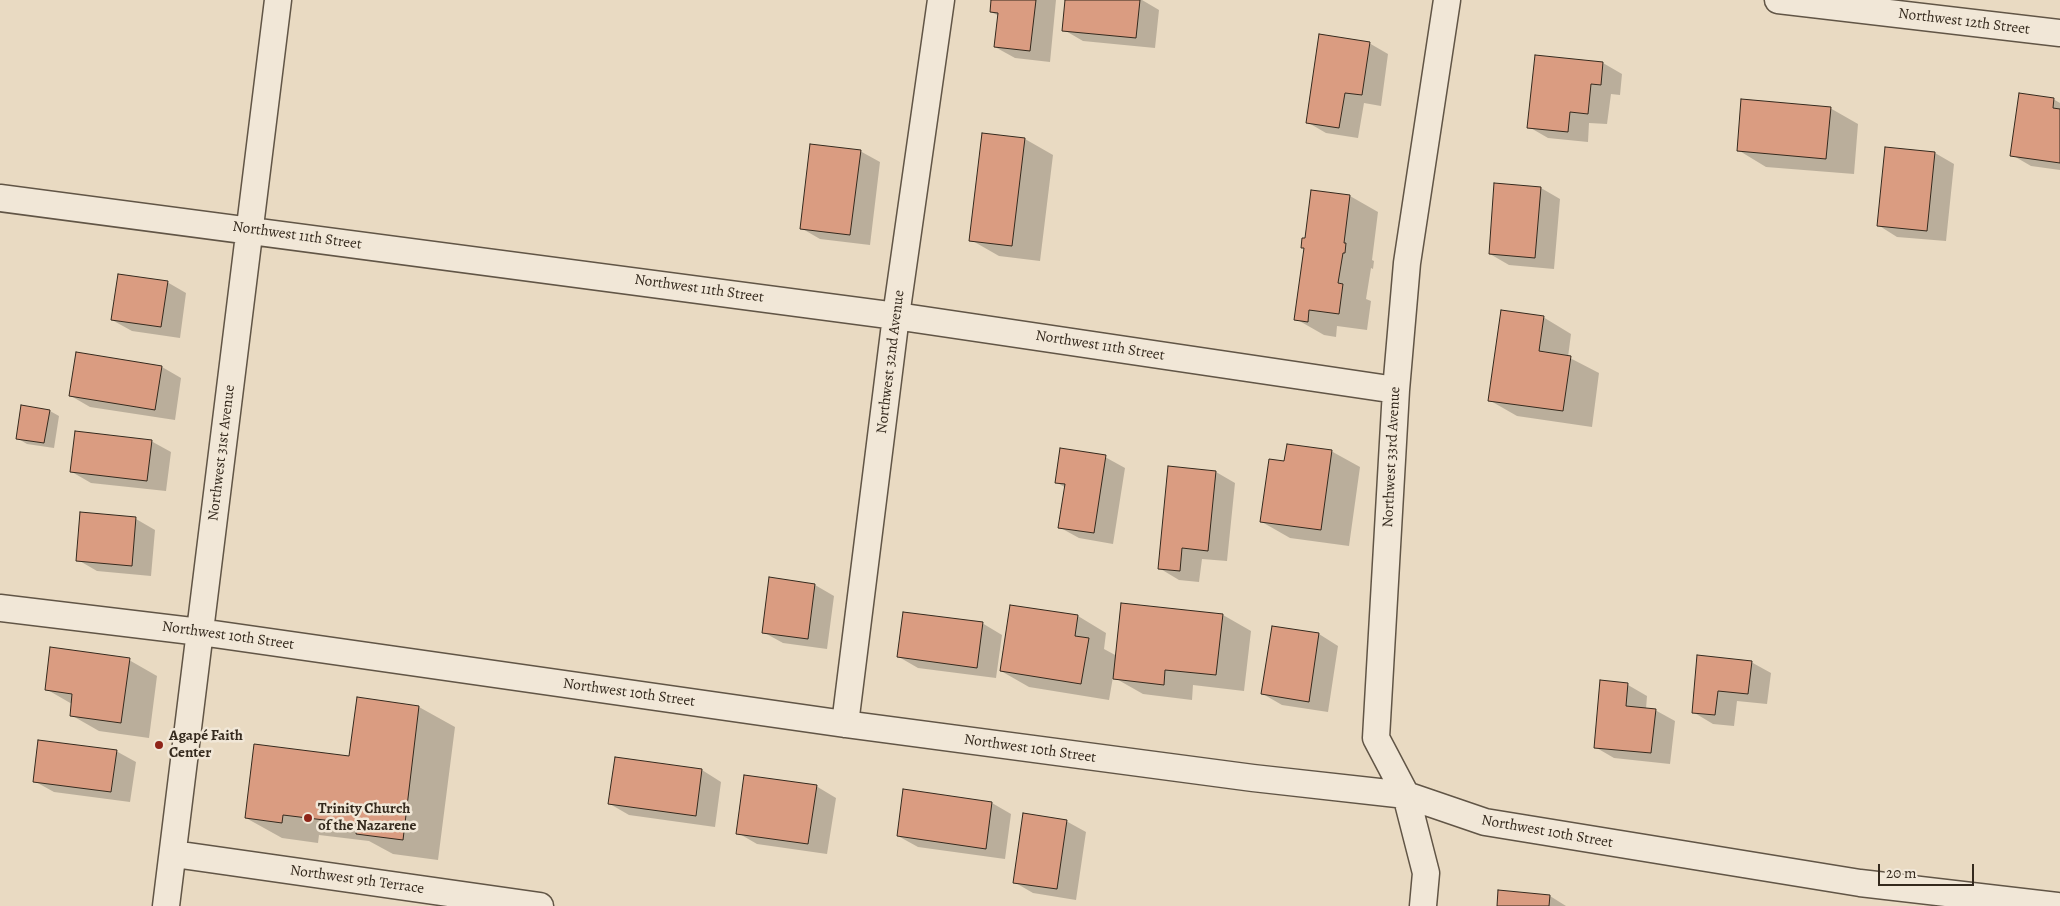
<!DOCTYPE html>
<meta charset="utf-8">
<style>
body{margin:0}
#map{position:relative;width:2060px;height:906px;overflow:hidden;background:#e9dac2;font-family:Alegreya,serif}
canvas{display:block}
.scale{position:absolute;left:1878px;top:864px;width:96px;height:22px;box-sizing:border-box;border:2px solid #34291d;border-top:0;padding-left:6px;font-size:15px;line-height:18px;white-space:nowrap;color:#34291d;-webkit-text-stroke:4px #f1e7d7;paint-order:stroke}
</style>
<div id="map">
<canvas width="2060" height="906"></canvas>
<div class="scale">20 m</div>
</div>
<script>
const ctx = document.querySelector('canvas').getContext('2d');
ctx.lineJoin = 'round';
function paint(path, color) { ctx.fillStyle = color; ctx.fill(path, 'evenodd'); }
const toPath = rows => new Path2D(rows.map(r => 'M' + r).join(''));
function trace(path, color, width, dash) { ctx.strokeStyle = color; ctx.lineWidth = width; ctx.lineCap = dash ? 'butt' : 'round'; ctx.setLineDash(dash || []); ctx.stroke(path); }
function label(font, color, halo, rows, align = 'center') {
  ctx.font = font + ' Alegreya,serif'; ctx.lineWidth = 5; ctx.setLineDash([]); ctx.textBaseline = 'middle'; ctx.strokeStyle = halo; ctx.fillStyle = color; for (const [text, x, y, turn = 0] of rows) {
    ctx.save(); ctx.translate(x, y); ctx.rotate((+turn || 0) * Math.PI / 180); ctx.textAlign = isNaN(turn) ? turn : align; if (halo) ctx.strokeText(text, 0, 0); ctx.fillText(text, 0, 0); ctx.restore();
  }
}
paint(toPath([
 [992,0,1056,0,1050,62,1015,58,995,47,999,16,991,12],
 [1066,0,1142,0,1159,10,1155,48,1083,41,1064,30],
 [1369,43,1388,54,1381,106,1364,103,1358,138,1326,133,1307,122],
 [1603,63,1622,74,1620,95,1611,94,1607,124,1589,123,1588,142,1548,138,1529,127],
 [2053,99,2060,103,2060,170,2031,166,2012,155],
 [1830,108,1858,124,1854,174,1766,167,1738,150],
 [1025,139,1053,155,1040,261,999,256,971,240],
 [860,151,880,162,870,245,820,239,801,228],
 [1935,153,1954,164,1946,241,1897,237,1878,225],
 [1495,184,1541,188,1560,199,1554,269,1509,265,1490,254],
 [1350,196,1378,212,1372,260,1374,261,1373,269,1371,268,1366,299,1371,301,1367,330,1337,326,1336,337,1324,335,1296,319],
 [167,282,186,293,180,338,132,331,112,320],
 [1543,317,1571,334,1568,357,1599,373,1592,427,1517,416,1489,400],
 [77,354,162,367,181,378,175,420,90,407,71,396],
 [50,411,59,416,54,448,27,444,17,438],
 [151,441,171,452,166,491,91,483,72,472],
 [1331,451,1360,467,1349,546,1290,538,1262,522,1286,462],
 [1105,457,1125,468,1113,544,1079,538,1059,527,1066,488,1056,482],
 [1216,472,1235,483,1227,561,1202,559,1199,582,1179,580,1159,568],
 [81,514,136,519,155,530,151,576,97,571,78,560],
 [770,579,815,585,834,596,827,649,783,643,763,632],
 [1223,615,1251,631,1244,691,1193,685,1192,700,1143,694,1113,677,1109,700,1029,687,1001,671,1078,616,1106,633,1104,649,1117,656],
 [982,623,1002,635,996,678,918,668,899,657],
 [1273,627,1319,634,1338,646,1328,712,1282,705,1263,694],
 [129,660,157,676,149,738,99,731,71,715,72,704,46,689],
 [1751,662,1771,673,1767,704,1737,701,1734,726,1713,724,1693,712],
 [1602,682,1628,685,1647,696,1646,709,1655,710,1675,721,1670,764,1614,758,1595,747],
 [419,707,455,727,438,860,393,854,369,841,319,835,318,843,282,838,246,818,351,758],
 [116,751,136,762,130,802,54,792,34,781],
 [616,758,702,770,721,782,715,827,629,815,610,804],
 [816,786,836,798,827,854,757,844,738,833],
 [992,803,1011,814,1005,859,918,847,898,836],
 [1066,821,1086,832,1076,900,1033,893,1014,882],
 [1550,896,1566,906,1498,906]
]), '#0003');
const building = toPath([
 [991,0,1036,0,1030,51,994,47,998,13,990,12,991,0],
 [1065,0,1140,0,1136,38,1062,31,1065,0],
 [1319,34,1370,42,1362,95,1345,93,1339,128,1306,123,1319,34],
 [1535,55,1603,62,1601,85,1591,84,1588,114,1570,112,1568,132,1527,128,1535,55],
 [2019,93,2054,98,2053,108,2060,109,2060,163,2010,156,2019,93],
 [1741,99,1831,107,1826,159,1737,151,1741,99],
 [982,133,1025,138,1012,246,969,241,982,133],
 [810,144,861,150,850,235,800,229,810,144],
 [1885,147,1935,152,1927,231,1877,226,1885,147],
 [1494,183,1541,187,1535,258,1489,254,1494,183],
 [1311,190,1350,195,1344,243,1346,243,1345,253,1343,253,1338,283,1343,284,1339,314,1309,310,1308,322,1294,320,1304,248,1301,248,1302,238,1305,238,1311,190],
 [118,274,168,281,161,327,111,320,118,274],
 [1501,310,1544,316,1539,351,1571,356,1563,411,1488,401,1501,310],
 [76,352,162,366,155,410,69,396,76,352],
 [21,405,50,410,44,443,16,439,21,405],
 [75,431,152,440,147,481,70,472,75,431],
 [1287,444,1332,450,1321,530,1260,522,1269,459,1284,461,1287,444],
 [1060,448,1106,455,1094,533,1058,528,1065,484,1055,483,1060,448],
 [1168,466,1216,471,1208,551,1182,548,1180,571,1158,569,1168,466],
 [80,512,136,517,132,566,76,561,80,512],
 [769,577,815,584,808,639,762,633,769,577],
 [1121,603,1223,614,1216,675,1165,670,1164,685,1113,679,1121,603],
 [1010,605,1078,615,1075,636,1089,638,1081,684,1000,671,1010,605],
 [903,612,983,622,977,668,897,657,903,612],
 [1272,626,1319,633,1309,702,1261,694,1272,626],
 [50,647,130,658,121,723,70,716,72,694,45,690,50,647],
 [1697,655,1752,661,1748,694,1718,691,1715,715,1692,713,1697,655],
 [1600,680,1628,683,1626,706,1656,709,1651,753,1594,748,1600,680],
 [357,697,419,706,403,840,356,834,357,824,283,815,282,823,245,818,254,744,349,756,357,697],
 [38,740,117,750,111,792,33,782,38,740],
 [615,757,702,769,696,816,608,804,615,757],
 [744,775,817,785,808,844,736,834,744,775],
 [903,789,992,802,986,849,897,836,903,789],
 [1023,813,1067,820,1057,889,1013,883,1023,813],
 [1498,890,1550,895,1549,906,1497,906,1498,890]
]);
paint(building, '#da9c81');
trace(building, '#34291d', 1);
const minor = toPath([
 [1778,0,2060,33],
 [0,198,896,316,1396,390],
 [0,608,200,632,845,724,1253,778,1406,795,1485,822,1860,883,2057,906],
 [845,724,896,316,941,0],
 [174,854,540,906],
 [166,906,278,0],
 [1423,906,1426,873,1406,795,1376,738,1396,390,1407,263,1447,0]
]);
trace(minor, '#615546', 29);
trace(minor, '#f1e7d7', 26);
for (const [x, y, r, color] of [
 [159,745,5,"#8f2418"],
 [308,818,5,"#8f2418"]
]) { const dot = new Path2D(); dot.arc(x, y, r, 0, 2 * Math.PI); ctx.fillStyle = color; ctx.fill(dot); trace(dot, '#f1e7d7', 2); }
label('15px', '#34291d', '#f1e7d7', [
 ["Northwest 12th Street",1964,22,7],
 ["Northwest 11th Street",297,236,8],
 ["Northwest 11th Street",699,289,8],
 ["Northwest 11th Street",1100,346,9],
 ["Northwest 32nd Avenue",891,362,-83],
 ["Northwest 31st Avenue",222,453,-83],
 ["Northwest 33rd Avenue",1392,457,-87],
 ["Northwest 10th Street",228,636,8],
 ["Northwest 10th Street",629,693,8],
 ["Northwest 10th Street",1030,749,8],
 ["Northwest 10th Street",1547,832,10],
 ["Northwest 9th Terrace",357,880,8]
]);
label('bold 15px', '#34291d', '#f1e7d7', [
 ["Agapé Faith",169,736],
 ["Center",169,753],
 ["Trinity Church",318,809],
 ["of the Nazarene",318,826]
], 'left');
</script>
